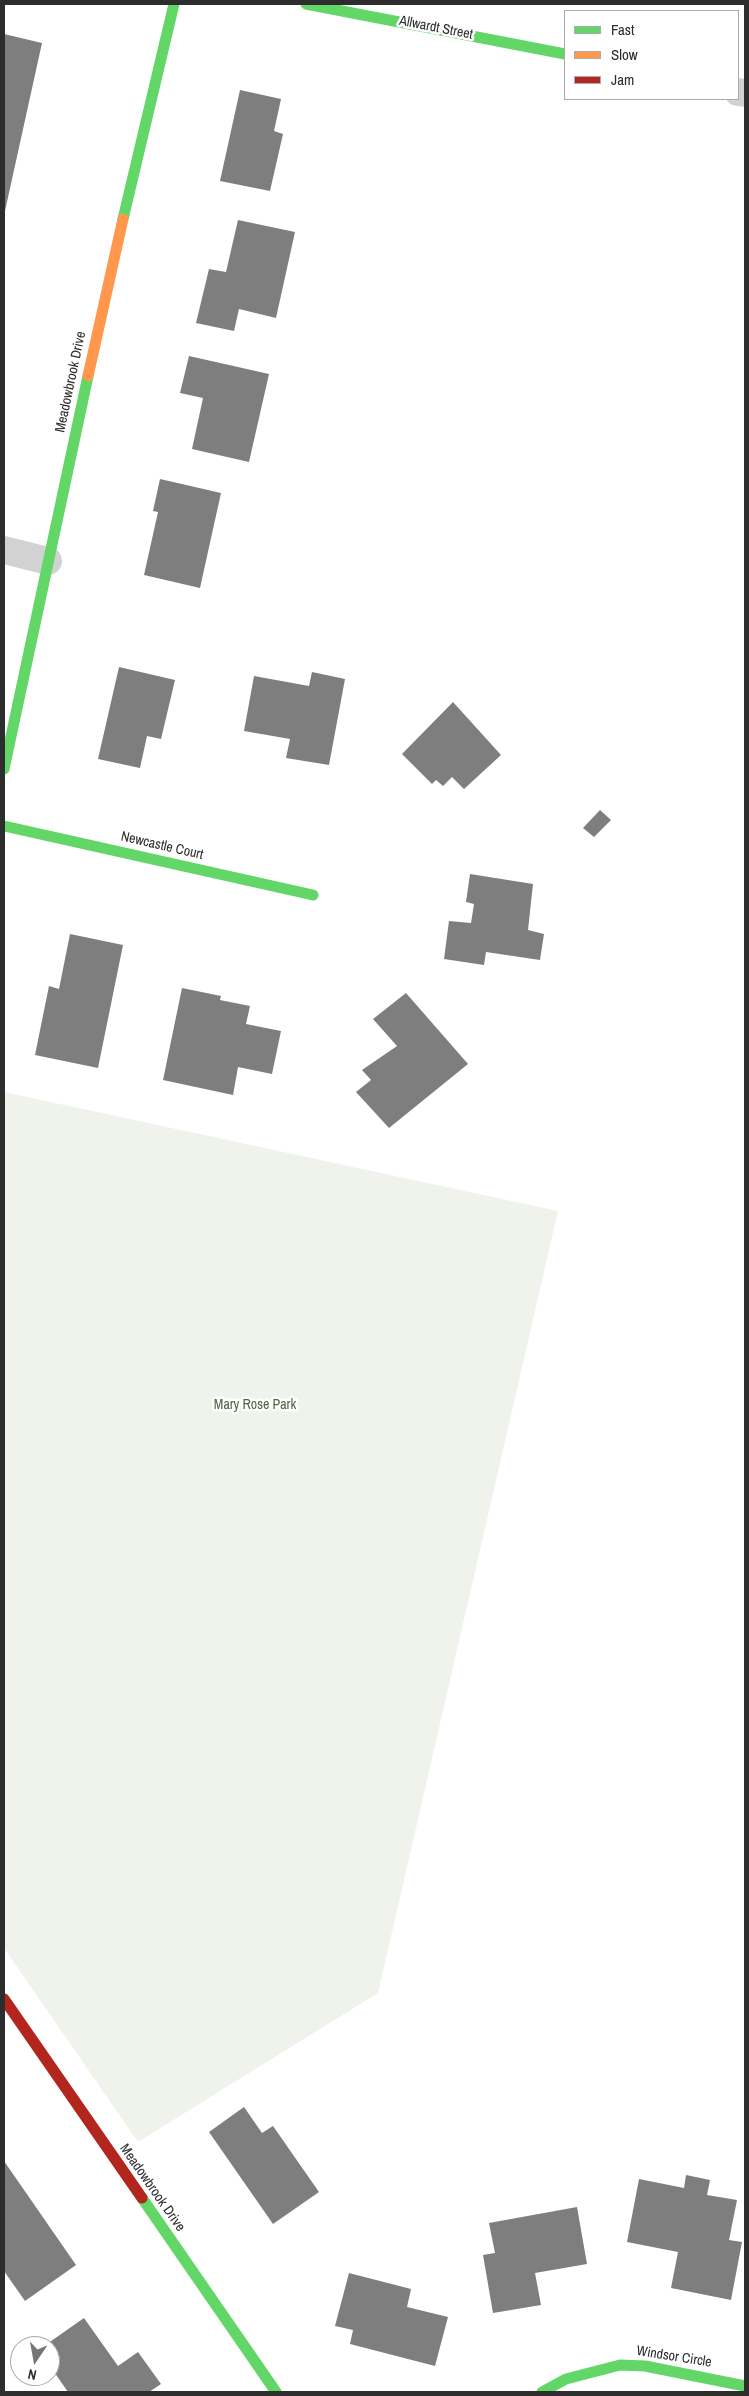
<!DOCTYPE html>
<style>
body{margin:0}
#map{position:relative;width:749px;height:2396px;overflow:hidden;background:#fff;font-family:"Archivo Narrow",sans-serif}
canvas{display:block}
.frame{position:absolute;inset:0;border:5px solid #2d2d2d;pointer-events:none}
.legend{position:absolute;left:564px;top:10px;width:175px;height:90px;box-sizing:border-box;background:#fff;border:1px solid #ababab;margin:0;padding:6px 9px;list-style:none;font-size:15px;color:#2d2d2d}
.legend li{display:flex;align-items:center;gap:10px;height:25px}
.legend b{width:25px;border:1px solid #ababab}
.north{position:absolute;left:10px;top:2336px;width:50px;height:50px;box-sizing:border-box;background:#fff;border:1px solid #ababab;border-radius:50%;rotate:192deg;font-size:14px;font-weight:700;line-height:20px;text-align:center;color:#2d2d2d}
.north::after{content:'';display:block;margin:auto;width:18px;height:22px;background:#767676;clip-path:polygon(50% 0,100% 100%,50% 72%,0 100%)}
</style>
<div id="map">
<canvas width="749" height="2396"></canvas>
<div class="frame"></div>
<ul class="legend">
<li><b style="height:6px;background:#63d668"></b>Fast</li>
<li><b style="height:6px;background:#ff974d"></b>Slow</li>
<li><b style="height:6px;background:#b3261e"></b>Jam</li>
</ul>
<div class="north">N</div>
</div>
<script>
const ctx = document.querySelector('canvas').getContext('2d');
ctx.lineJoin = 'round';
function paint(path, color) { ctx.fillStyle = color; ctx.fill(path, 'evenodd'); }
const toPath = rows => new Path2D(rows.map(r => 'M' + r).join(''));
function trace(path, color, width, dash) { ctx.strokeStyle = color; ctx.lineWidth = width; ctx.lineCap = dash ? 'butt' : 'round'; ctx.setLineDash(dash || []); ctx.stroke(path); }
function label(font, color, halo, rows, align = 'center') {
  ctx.font = font + ' "Archivo Narrow",sans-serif'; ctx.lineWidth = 5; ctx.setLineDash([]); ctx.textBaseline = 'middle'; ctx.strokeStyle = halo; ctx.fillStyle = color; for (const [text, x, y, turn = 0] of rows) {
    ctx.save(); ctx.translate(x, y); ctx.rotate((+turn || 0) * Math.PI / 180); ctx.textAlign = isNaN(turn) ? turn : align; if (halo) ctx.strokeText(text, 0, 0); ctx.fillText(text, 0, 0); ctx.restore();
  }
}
paint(toPath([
 [4,1092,558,1211,378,1993,138,2142,4,1948]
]), '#f0f3ec');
paint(toPath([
 [4,34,42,43,5,211,4,211],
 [240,90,281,99,274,131,283,134,270,191,220,181],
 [238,220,295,232,276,318,239,309,234,331,196,323,209,269,226,272],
 [189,356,269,374,249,462,192,449,203,398,180,393],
 [160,479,221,493,200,588,144,575,158,512,153,511],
 [119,667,175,680,161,739,147,736,140,768,98,759],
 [312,672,345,679,329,765,286,758,290,739,244,731,254,676,309,686],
 [453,702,501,755,464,789,452,777,443,786,436,780,432,784,402,754],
 [600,810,611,820,594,837,583,828],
 [470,874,533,884,528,930,544,934,540,960,486,952,484,965,444,959,449,921,471,923,474,904,466,902],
 [70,934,123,945,98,1068,35,1055,49,986,59,989],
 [182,988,221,996,220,1000,250,1006,246,1024,281,1031,272,1074,238,1067,233,1095,163,1080],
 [406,993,468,1064,389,1128,356,1092,371,1080,362,1070,397,1046,373,1019],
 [244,2107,262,2133,273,2126,319,2192,273,2224,209,2132],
 [4,2161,76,2265,25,2301,4,2271],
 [686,2175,710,2180,707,2195,737,2200,729,2240,742,2242,731,2300,671,2288,678,2252,627,2242,639,2179,684,2188],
 [577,2207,587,2264,535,2273,541,2305,493,2313,483,2255,495,2253,489,2223],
 [349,2273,411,2289,407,2307,448,2317,435,2366,350,2344,353,2330,335,2326],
 [84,2318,118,2366,138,2352,161,2384,149,2392,68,2392,50,2366,50,2346,44,2346]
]), '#7e7e7e');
trace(toPath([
 [738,92,745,93],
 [4,550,48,561]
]), '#d2d2d2', 28);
trace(toPath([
 [306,4,565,54],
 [123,219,174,4],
 [4,769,88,376],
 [4,826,313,895],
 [142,2198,276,2392],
 [542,2392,566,2379,620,2365,645,2366,745,2386]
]), '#63d668', 11);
trace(toPath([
 [88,376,123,219]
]), '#ff974d', 11);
trace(toPath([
 [4,1999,142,2198]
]), '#b3261e', 11);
label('14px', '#2d2d2d', '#fff', [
 ["Allwardt Street",436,28,11],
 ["Meadowbrook Drive",71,382,-78],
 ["Newcastle Court",162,846,13],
 ["Meadowbrook Drive",152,2188,55],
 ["Windsor Circle",674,2357,9]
]);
label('14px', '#506340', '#fff', [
 ["Mary Rose Park",255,1405]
]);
</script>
